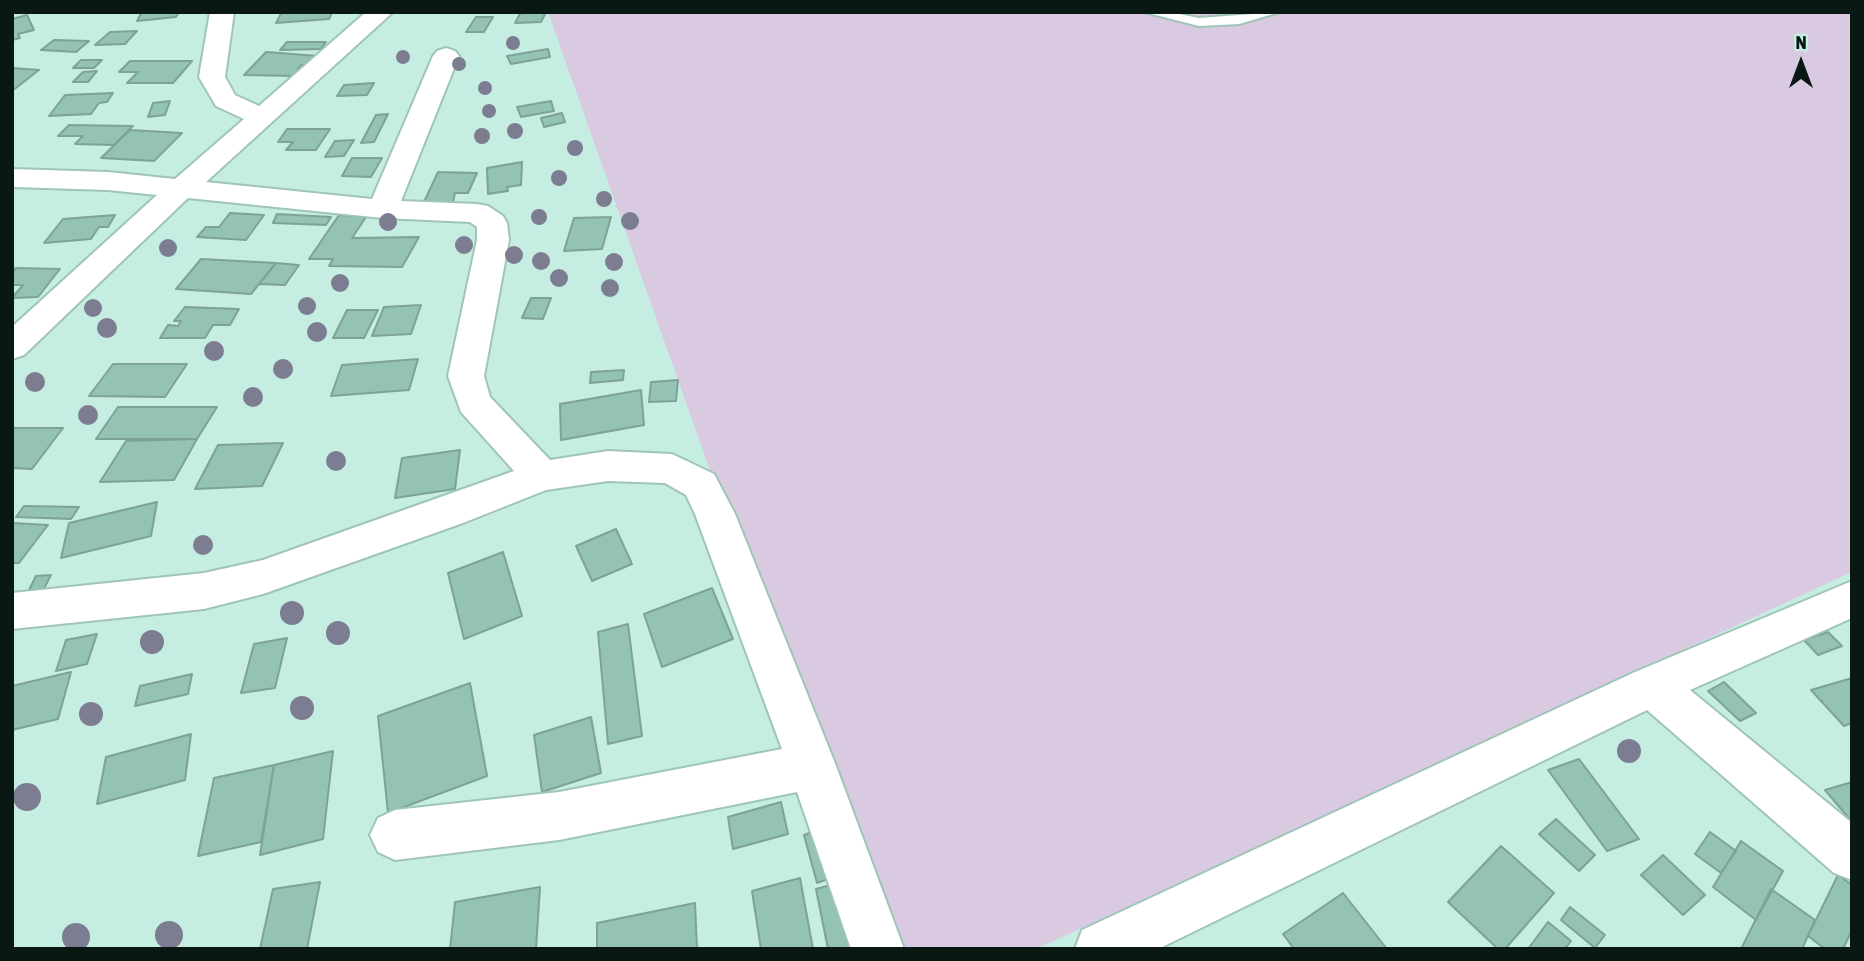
<!DOCTYPE html>
<style>
body{margin:0}
#map{position:relative;width:1864px;height:961px;overflow:hidden;background:#c6ede1;font-family:"Asap Condensed",sans-serif}
canvas{display:block}
.frame{position:absolute;inset:0;border:14px solid #0a1814;pointer-events:none}
.north{position:absolute;left:1766px;top:28px;width:70px;height:70px;-webkit-text-stroke:5px #c6ede1;paint-order:stroke;rotate:0deg;font-size:19px;font-weight:700;line-height:28px;text-align:center;color:#0a1814}
.north::after{content:'';display:block;margin:auto;width:24px;height:32px;background:#0a1814;clip-path:polygon(50% 0,100% 100%,50% 72%,0 100%)}
</style>
<div id="map">
<canvas width="1864" height="961"></canvas>
<div class="frame"></div>
<div class="north">N</div>
</div>
<script>
const ctx = document.querySelector('canvas').getContext('2d');
ctx.lineJoin = 'round';
function paint(path, color) { ctx.fillStyle = color; ctx.fill(path, 'evenodd'); }
const toPath = rows => new Path2D(rows.map(r => 'M' + r).join(''));
function trace(path, color, width, dash) { ctx.strokeStyle = color; ctx.lineWidth = width; ctx.lineCap = dash ? 'butt' : 'round'; ctx.setLineDash(dash || []); ctx.stroke(path); }
paint(toPath([
 [548,12,1852,12,1852,572,1036,949,879,949]
]), '#d9cae2');
const building = toPath([
 [142,12,179,12,176,17,137,21,142,12],
 [282,12,332,12,329,19,276,23,282,12],
 [521,12,546,12,541,22,515,23,521,12],
 [27,15,34,30,18,34,20,38,12,40,12,19,27,15],
 [476,17,493,17,484,32,466,32,476,17],
 [137,31,125,44,95,45,110,32,137,31],
 [54,40,89,41,76,52,41,50,54,40],
 [287,42,326,42,321,49,280,50,287,42],
 [548,49,550,57,511,64,507,56,548,49],
 [266,52,319,56,311,65,301,65,293,76,244,75,266,52],
 [81,60,102,60,94,68,73,68,81,60],
 [130,61,192,61,173,83,127,83,138,72,119,72,130,61],
 [12,68,39,70,12,91,12,68],
 [97,71,88,82,73,82,83,72,97,71],
 [374,83,367,95,337,96,344,85,374,83],
 [113,93,107,102,99,103,91,114,49,116,65,95,113,93],
 [170,101,165,115,148,117,153,103,170,101],
 [551,101,554,111,521,117,517,107,551,101],
 [562,113,565,122,544,127,541,118,562,113],
 [388,114,374,142,361,143,376,115,388,114],
 [69,125,133,126,114,145,75,144,83,136,58,136,69,125],
 [287,129,330,129,316,150,286,150,293,142,278,142,287,129],
 [130,130,182,133,154,161,101,158,130,130],
 [354,140,344,156,325,157,335,141,354,140],
 [352,158,382,158,371,177,342,176,352,158],
 [522,162,521,185,507,187,508,191,488,194,487,168,522,162],
 [438,172,477,173,468,193,455,193,453,202,424,202,438,172],
 [230,213,264,215,246,240,197,237,206,227,219,227,230,213],
 [277,214,331,217,326,225,273,223,277,214],
 [115,215,108,227,99,227,91,239,44,243,63,219,115,215],
 [339,215,366,217,352,238,419,237,402,267,329,266,333,259,309,259,339,215],
 [611,217,602,249,564,251,574,218,611,217],
 [201,259,276,263,251,294,176,289,201,259],
 [276,263,299,265,285,285,259,284,276,263],
 [16,268,60,269,38,297,12,298,23,285,12,285,12,272,16,268],
 [531,298,551,298,543,319,522,318,531,298],
 [421,305,411,334,372,336,384,307,421,305],
 [185,307,239,309,230,325,213,325,205,338,160,338,168,325,178,326,181,321,174,321,185,307],
 [347,310,378,310,364,338,333,338,347,310],
 [418,359,409,390,331,396,342,365,418,359],
 [113,364,187,364,165,397,89,396,113,364],
 [624,370,623,380,590,383,591,372,624,370],
 [678,380,676,401,649,402,651,382,678,380],
 [641,390,644,425,561,440,560,404,641,390],
 [118,407,217,407,197,439,96,439,118,407],
 [12,428,63,428,32,469,12,468,12,428],
 [197,439,174,480,100,482,126,441,197,439],
 [283,443,262,486,195,489,218,445,283,443],
 [460,450,455,489,395,498,402,458,460,450],
 [157,502,151,536,61,558,69,523,157,502],
 [24,506,79,507,71,519,16,517,24,506],
 [12,523,48,525,19,563,12,563,12,523],
 [616,529,632,564,592,581,576,546,616,529],
 [503,552,522,616,464,639,448,573,503,552],
 [51,575,39,598,24,600,36,576,51,575],
 [712,588,733,639,662,667,644,614,712,588],
 [628,624,642,736,608,744,598,632,628,624],
 [1828,632,1842,646,1818,655,1804,640,1828,632],
 [97,634,87,664,56,671,66,640,97,634],
 [287,638,275,688,241,693,254,644,287,638],
 [71,672,58,719,12,730,12,686,71,672],
 [192,674,188,694,135,706,140,686,192,674],
 [1852,678,1852,723,1844,726,1811,690,1852,678],
 [1724,682,1756,713,1740,721,1708,691,1724,682],
 [470,683,487,776,388,813,378,716,470,683],
 [591,717,601,773,542,792,534,735,591,717],
 [191,734,185,780,97,804,106,757,191,734],
 [333,751,323,839,260,855,274,765,333,751],
 [1579,759,1639,839,1607,851,1548,770,1579,759],
 [274,765,261,842,198,856,214,778,274,765],
 [1852,782,1852,822,1825,790,1852,782],
 [781,802,788,834,733,849,728,817,781,802],
 [1556,819,1595,855,1579,871,1539,834,1556,819],
 [830,825,844,873,817,883,804,835,830,825],
 [1710,832,1736,851,1721,873,1695,854,1710,832],
 [1741,841,1783,871,1756,920,1713,887,1741,841],
 [1501,846,1554,893,1505,949,1498,949,1448,902,1501,846],
 [1663,855,1705,895,1683,915,1641,875,1663,855],
 [1838,875,1852,885,1852,930,1843,949,1825,949,1808,936,1838,875],
 [800,878,813,949,761,949,752,891,800,878],
 [849,880,864,949,828,949,816,889,849,880],
 [320,882,307,949,260,949,273,889,320,882],
 [540,887,536,949,450,949,455,902,540,887],
 [1771,889,1815,920,1802,949,1741,949,1771,889],
 [1343,893,1387,949,1294,949,1283,934,1343,893],
 [695,903,697,949,597,949,597,923,695,903],
 [1570,907,1605,935,1595,948,1561,920,1570,907],
 [1548,922,1571,941,1565,949,1528,949,1548,922]
]);
paint(building, '#94c2b5');
trace(building, '#7da297', 2);
const lane = toPath([
 [1144,12,1169,12,1199,18,1280,12,1239,24,1199,26,1144,12]
]);
const street = toPath([
 [210,12,234,12,225,77,235,95,259,106,366,12,393,12,206,182,372,199,433,56,437,51,446,48,455,51,459,56,401,201,477,204,488,206,503,216,507,223,509,240,484,376,490,397,550,460,608,451,672,454,714,474,735,514,836,766,904,949,851,949,797,792,559,840,395,860,378,852,370,835,378,818,395,810,559,792,782,749,695,514,686,495,665,483,608,481,546,490,463,523,263,594,204,609,12,629,12,593,204,573,263,560,514,471,461,412,448,376,477,240,477,227,470,222,383,218,188,198,24,355,12,359,12,327,157,195,108,190,12,187,12,169,108,172,175,179,244,119,216,106,199,77,210,12],
 [1852,581,1852,618,1690,690,1852,823,1852,880,1834,873,1647,710,1158,949,1075,949,1082,930,1635,672,1852,581]
]);
trace(lane, '#9fc5b9', 4);
trace(street, '#9fc5b9', 4);
paint(lane, '#fff');
paint(street, '#fff');
ctx.fillStyle = '#7c7d90';
for (const [x, y, r] of [
 [513,43,7],
 [403,57,7],
 [459,64,7],
 [485,88,7],
 [489,111,7],
 [515,131,8],
 [482,136,8],
 [575,148,8],
 [559,178,8],
 [604,199,8],
 [539,217,8],
 [630,221,9],
 [388,222,9],
 [464,245,9],
 [168,248,9],
 [514,255,9],
 [541,261,9],
 [614,262,9],
 [559,278,9],
 [340,283,9],
 [610,288,9],
 [307,306,9],
 [93,308,9],
 [107,328,10],
 [317,332,10],
 [214,351,10],
 [283,369,10],
 [35,382,10],
 [253,397,10],
 [88,415,10],
 [336,461,10],
 [203,545,10],
 [292,613,12],
 [338,633,12],
 [152,642,12],
 [302,708,12],
 [91,714,12],
 [1629,751,12],
 [27,797,14],
 [169,935,14],
 [76,937,14]
]) { ctx.beginPath(); ctx.arc(x, y, r, 0, 2 * Math.PI); ctx.fill(); }
</script>
